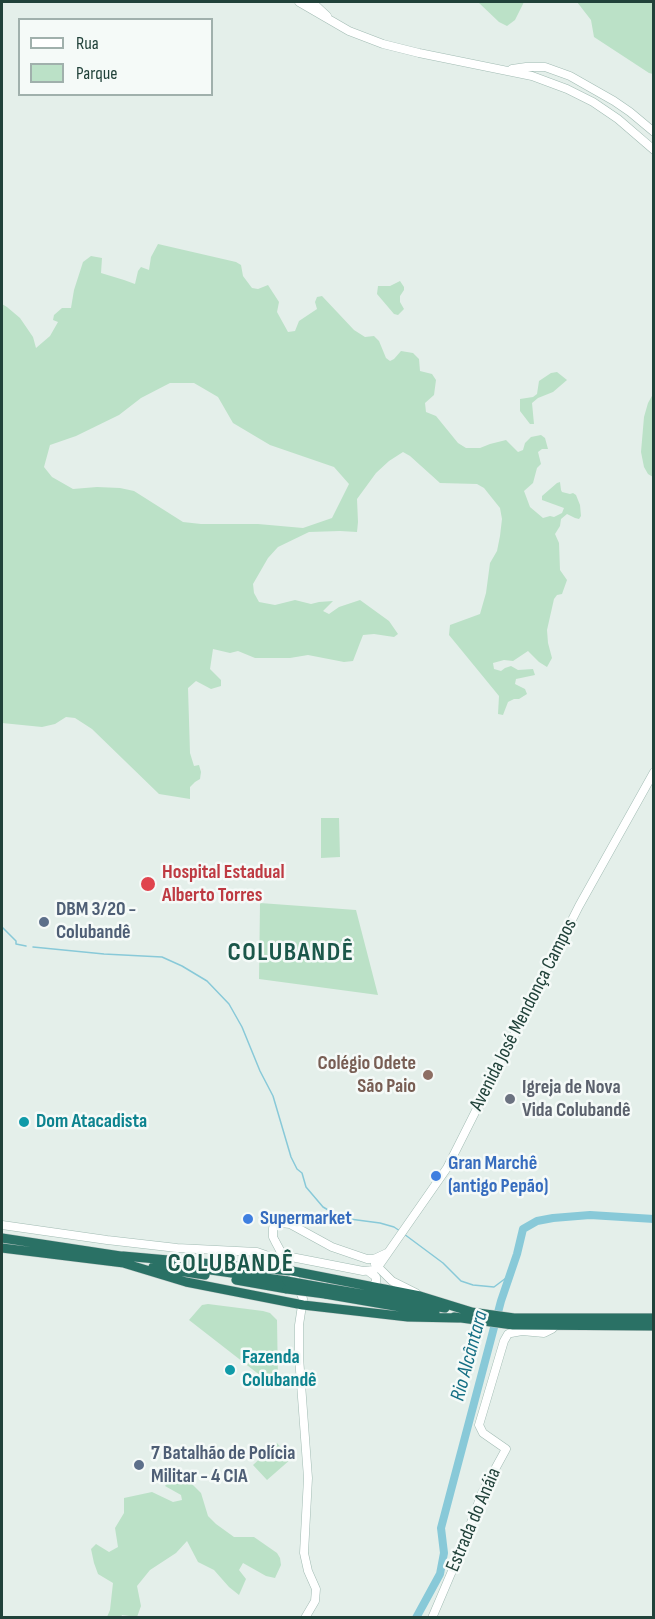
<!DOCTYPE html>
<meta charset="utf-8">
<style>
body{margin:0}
#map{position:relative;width:655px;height:1619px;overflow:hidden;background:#e4efea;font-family:"Sofia Sans Condensed",sans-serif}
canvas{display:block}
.frame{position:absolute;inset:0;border:3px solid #21423a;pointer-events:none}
.legend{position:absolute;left:18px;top:18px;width:195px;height:78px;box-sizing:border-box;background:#f5faf8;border:2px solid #a0b0ac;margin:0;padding:8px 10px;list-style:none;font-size:18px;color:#21423a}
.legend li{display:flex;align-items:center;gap:12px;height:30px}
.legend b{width:30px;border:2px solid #a0b0ac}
</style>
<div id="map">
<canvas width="655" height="1619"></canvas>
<div class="frame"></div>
<ul class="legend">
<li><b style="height:8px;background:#fff"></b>Rua</li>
<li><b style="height:16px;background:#bbe1c7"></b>Parque</li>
</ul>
</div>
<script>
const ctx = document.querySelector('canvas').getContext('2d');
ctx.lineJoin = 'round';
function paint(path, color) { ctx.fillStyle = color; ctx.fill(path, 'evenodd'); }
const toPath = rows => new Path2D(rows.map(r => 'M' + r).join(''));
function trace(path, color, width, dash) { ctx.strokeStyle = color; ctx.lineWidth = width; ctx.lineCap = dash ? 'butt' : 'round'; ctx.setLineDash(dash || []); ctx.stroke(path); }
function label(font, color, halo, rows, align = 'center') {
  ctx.font = font + ' "Sofia Sans Condensed",sans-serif'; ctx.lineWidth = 5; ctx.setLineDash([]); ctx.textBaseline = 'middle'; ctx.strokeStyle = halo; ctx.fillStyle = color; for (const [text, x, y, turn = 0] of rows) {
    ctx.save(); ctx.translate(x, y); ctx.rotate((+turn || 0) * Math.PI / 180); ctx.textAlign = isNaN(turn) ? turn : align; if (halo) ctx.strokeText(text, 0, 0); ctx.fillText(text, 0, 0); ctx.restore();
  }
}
paint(toPath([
 [478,2,524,2,515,20,507,26,499,22],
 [577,2,653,2,653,74,649,73,594,37,591,20],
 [158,244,236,262,241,265,243,276,252,288,258,289,268,285,279,302,277,312,288,332,295,331,299,321,317,309,315,302,317,297,322,296,354,330,365,337,374,336,379,341,386,358,390,361,394,359,401,351,413,353,419,359,420,371,432,374,436,380,434,395,425,403,426,412,436,416,458,443,466,448,480,448,490,444,506,440,518,452,523,450,525,443,531,437,541,435,545,438,548,449,542,449,538,452,541,464,537,468,533,483,524,491,530,507,543,518,550,516,554,517,562,513,564,508,542,500,542,496,557,483,560,482,561,490,562,492,570,494,573,493,576,495,580,505,581,516,579,519,575,518,567,514,561,519,560,526,555,534,559,543,560,570,567,580,562,594,557,595,554,599,547,630,548,643,552,658,547,667,539,662,528,651,513,661,504,660,493,663,494,669,501,671,505,668,511,666,518,670,533,669,535,675,516,679,515,684,525,689,527,694,519,699,514,699,508,702,503,715,498,714,499,696,449,635,450,625,480,614,486,593,490,563,497,551,500,536,502,519,500,508,484,488,477,484,440,483,410,456,403,452,389,461,376,473,357,499,358,522,357,532,340,531,309,532,278,547,268,558,253,584,254,593,259,602,275,605,295,600,311,604,319,602,333,601,323,611,329,614,339,607,360,600,389,621,398,634,394,637,374,634,363,635,353,661,344,662,308,655,290,658,255,658,238,651,230,653,213,649,210,669,221,680,221,686,211,689,196,681,188,688,190,753,194,766,199,765,201,772,200,779,195,782,190,787,190,799,159,794,92,729,75,718,66,717,55,724,42,727,2,723,2,304,7,307,20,318,33,337,36,348,50,336,58,322,53,320,54,315,62,308,71,308,74,290,83,262,91,256,102,258,101,273,124,280,135,284,138,271,141,267,149,270,151,257],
 [170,383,194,383,218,397,233,423,270,445,334,467,349,484,332,518,303,528,258,524,201,524,183,522,134,491,120,488,97,487,73,489,52,477,44,467,50,445,76,436,119,415,141,398],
 [400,281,404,287,404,290,400,296,400,302,404,309,398,315,394,314,377,294,378,286,390,286],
 [557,372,567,380,553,392,538,398,532,403,534,424,530,424,520,411,520,399,533,397,537,394,539,381,551,373],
 [653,394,653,477,648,474,644,467,641,452,644,417,648,403],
 [321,818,339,818,340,857,321,858],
 [260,903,356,910,378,995,259,979],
 [208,1304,263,1311,270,1313,277,1320,278,1381,274,1384,270,1383,189,1320,202,1305],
 [277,1443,291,1459,267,1480,253,1465],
 [171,1478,188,1480,201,1493,208,1516,216,1524,234,1537,254,1537,277,1553,280,1558,281,1565,275,1578,266,1576,243,1563,239,1570,246,1579,239,1595,229,1587,214,1570,198,1562,187,1541,176,1553,150,1570,137,1586,141,1606,137,1617,122,1615,121,1617,107,1617,110,1610,113,1583,98,1574,94,1563,91,1549,96,1544,109,1552,118,1547,115,1528,124,1513,124,1498,152,1492,173,1502,182,1500,181,1495,165,1486]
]), '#bbe1c7');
trace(toPath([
 [2,927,16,941,16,944,26,946],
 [33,947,104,954,162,957,182,966,207,981,229,1004,242,1027,260,1071,273,1096,291,1157,297,1169,302,1173,306,1187,323,1207,342,1218,380,1223,394,1227,400,1231],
 [404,1234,443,1263,461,1281,473,1285,494,1287,510,1275]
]), '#88c9d8', 1.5);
trace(toPath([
 [416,1618,440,1574,444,1553,441,1528,501,1301,517,1254,523,1229,537,1221,553,1218,590,1215,654,1219]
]), '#88c9d8', 8);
const secondary = toPath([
 [299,2,349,31,383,44,419,53,532,76,567,89,593,102,618,119,654,150],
 [312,2,327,16],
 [512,69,526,67,545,67,570,76,614,101,630,112,654,132],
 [2,1225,107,1240,177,1248,257,1252,274,1258,292,1271,303,1299,299,1325,299,1357,308,1478,304,1553,308,1571,316,1589,315,1601,305,1618],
 [387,1253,374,1259,367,1259,332,1247,290,1224,281,1223,273,1228,273,1237,275,1241,282,1254,286,1256,363,1271,374,1270,378,1267,447,1168,579,906,654,772],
 [375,1264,392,1281,416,1293],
 [368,1271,376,1277,376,1282,373,1286],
 [432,1618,461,1550,482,1493,506,1449,483,1433,479,1425,504,1341,508,1334,511,1333,522,1331,544,1333,552,1329,556,1325]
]);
const highway = toPath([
 [2,1238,127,1257],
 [2,1248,124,1263],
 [123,1256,292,1271,420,1296,475,1313],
 [120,1262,186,1282,303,1305,408,1317,458,1318],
 [153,1267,205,1275],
 [197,1268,287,1281],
 [236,1280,287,1289],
 [326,1288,445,1308],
 [325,1294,435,1313],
 [471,1312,514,1318,654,1318],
 [454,1317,513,1325,654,1326]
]);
trace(secondary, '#a1bbb3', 9);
trace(highway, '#c1cac8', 10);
trace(secondary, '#fff', 8);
trace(highway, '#2a7165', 9);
const highwayBridge = toPath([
 [287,1281,326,1288],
 [287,1289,325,1294]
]);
trace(highwayBridge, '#c1cac8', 10, []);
trace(highwayBridge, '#2a7165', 9);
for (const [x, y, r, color] of [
 [148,884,8,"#e0444e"],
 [44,922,6,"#5c6f8a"],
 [428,1075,6,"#8d6e63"],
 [510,1099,6,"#6b7280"],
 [24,1122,6,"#0f9aa8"],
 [436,1176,6,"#3f7fe0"],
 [248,1219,6,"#3f7fe0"],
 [230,1370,6,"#0f9aa8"],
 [139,1465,6,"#5c6f8a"]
]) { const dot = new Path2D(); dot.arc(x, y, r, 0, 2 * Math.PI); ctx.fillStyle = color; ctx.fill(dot); trace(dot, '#f5faf8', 2); }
label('bold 20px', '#be3a42', '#f5faf8', [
 ["Hospital Estadual",162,873],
 ["Alberto Torres",162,896]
], 'left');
label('bold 20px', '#4e5e75', '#f5faf8', [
 ["DBM 3/20 -",56,910],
 ["Colubandê",56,933],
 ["7 Batalhão de Polícia",151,1454],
 ["Militar - 4 CIA",151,1477]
], 'left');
label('20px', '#21423a', '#f5faf8', [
 ["Avenida José Mendonça Campos",524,1015,-63],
 ["Estrada do Anáia",474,1520,-67]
]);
label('bold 20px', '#785e54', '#f5faf8', [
 ["Colégio Odete",416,1064],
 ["São Paio",416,1087]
], 'right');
label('bold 20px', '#5b616d', '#f5faf8', [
 ["Igreja de Nova",522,1088],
 ["Vida Colubandê",522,1111]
], 'left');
label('bold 20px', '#0d838f', '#f5faf8', [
 ["Dom Atacadista",36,1122],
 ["Fazenda",242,1358],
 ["Colubandê",242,1381]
], 'left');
label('bold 20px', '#366cbe', '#f5faf8', [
 ["Gran Marchê",448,1164],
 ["(antigo Pepão)",448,1187],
 ["Supermarket",260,1219]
], 'left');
label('italic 21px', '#156f84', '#f5faf8', [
 ["Rio Alcântara",470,1356,-75]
]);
ctx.letterSpacing = '1.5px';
label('bold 26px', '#1b574a', '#f5faf8', [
 ["COLUBANDÊ",291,953],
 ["COLUBANDÊ",231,1264]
]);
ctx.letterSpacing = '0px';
</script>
